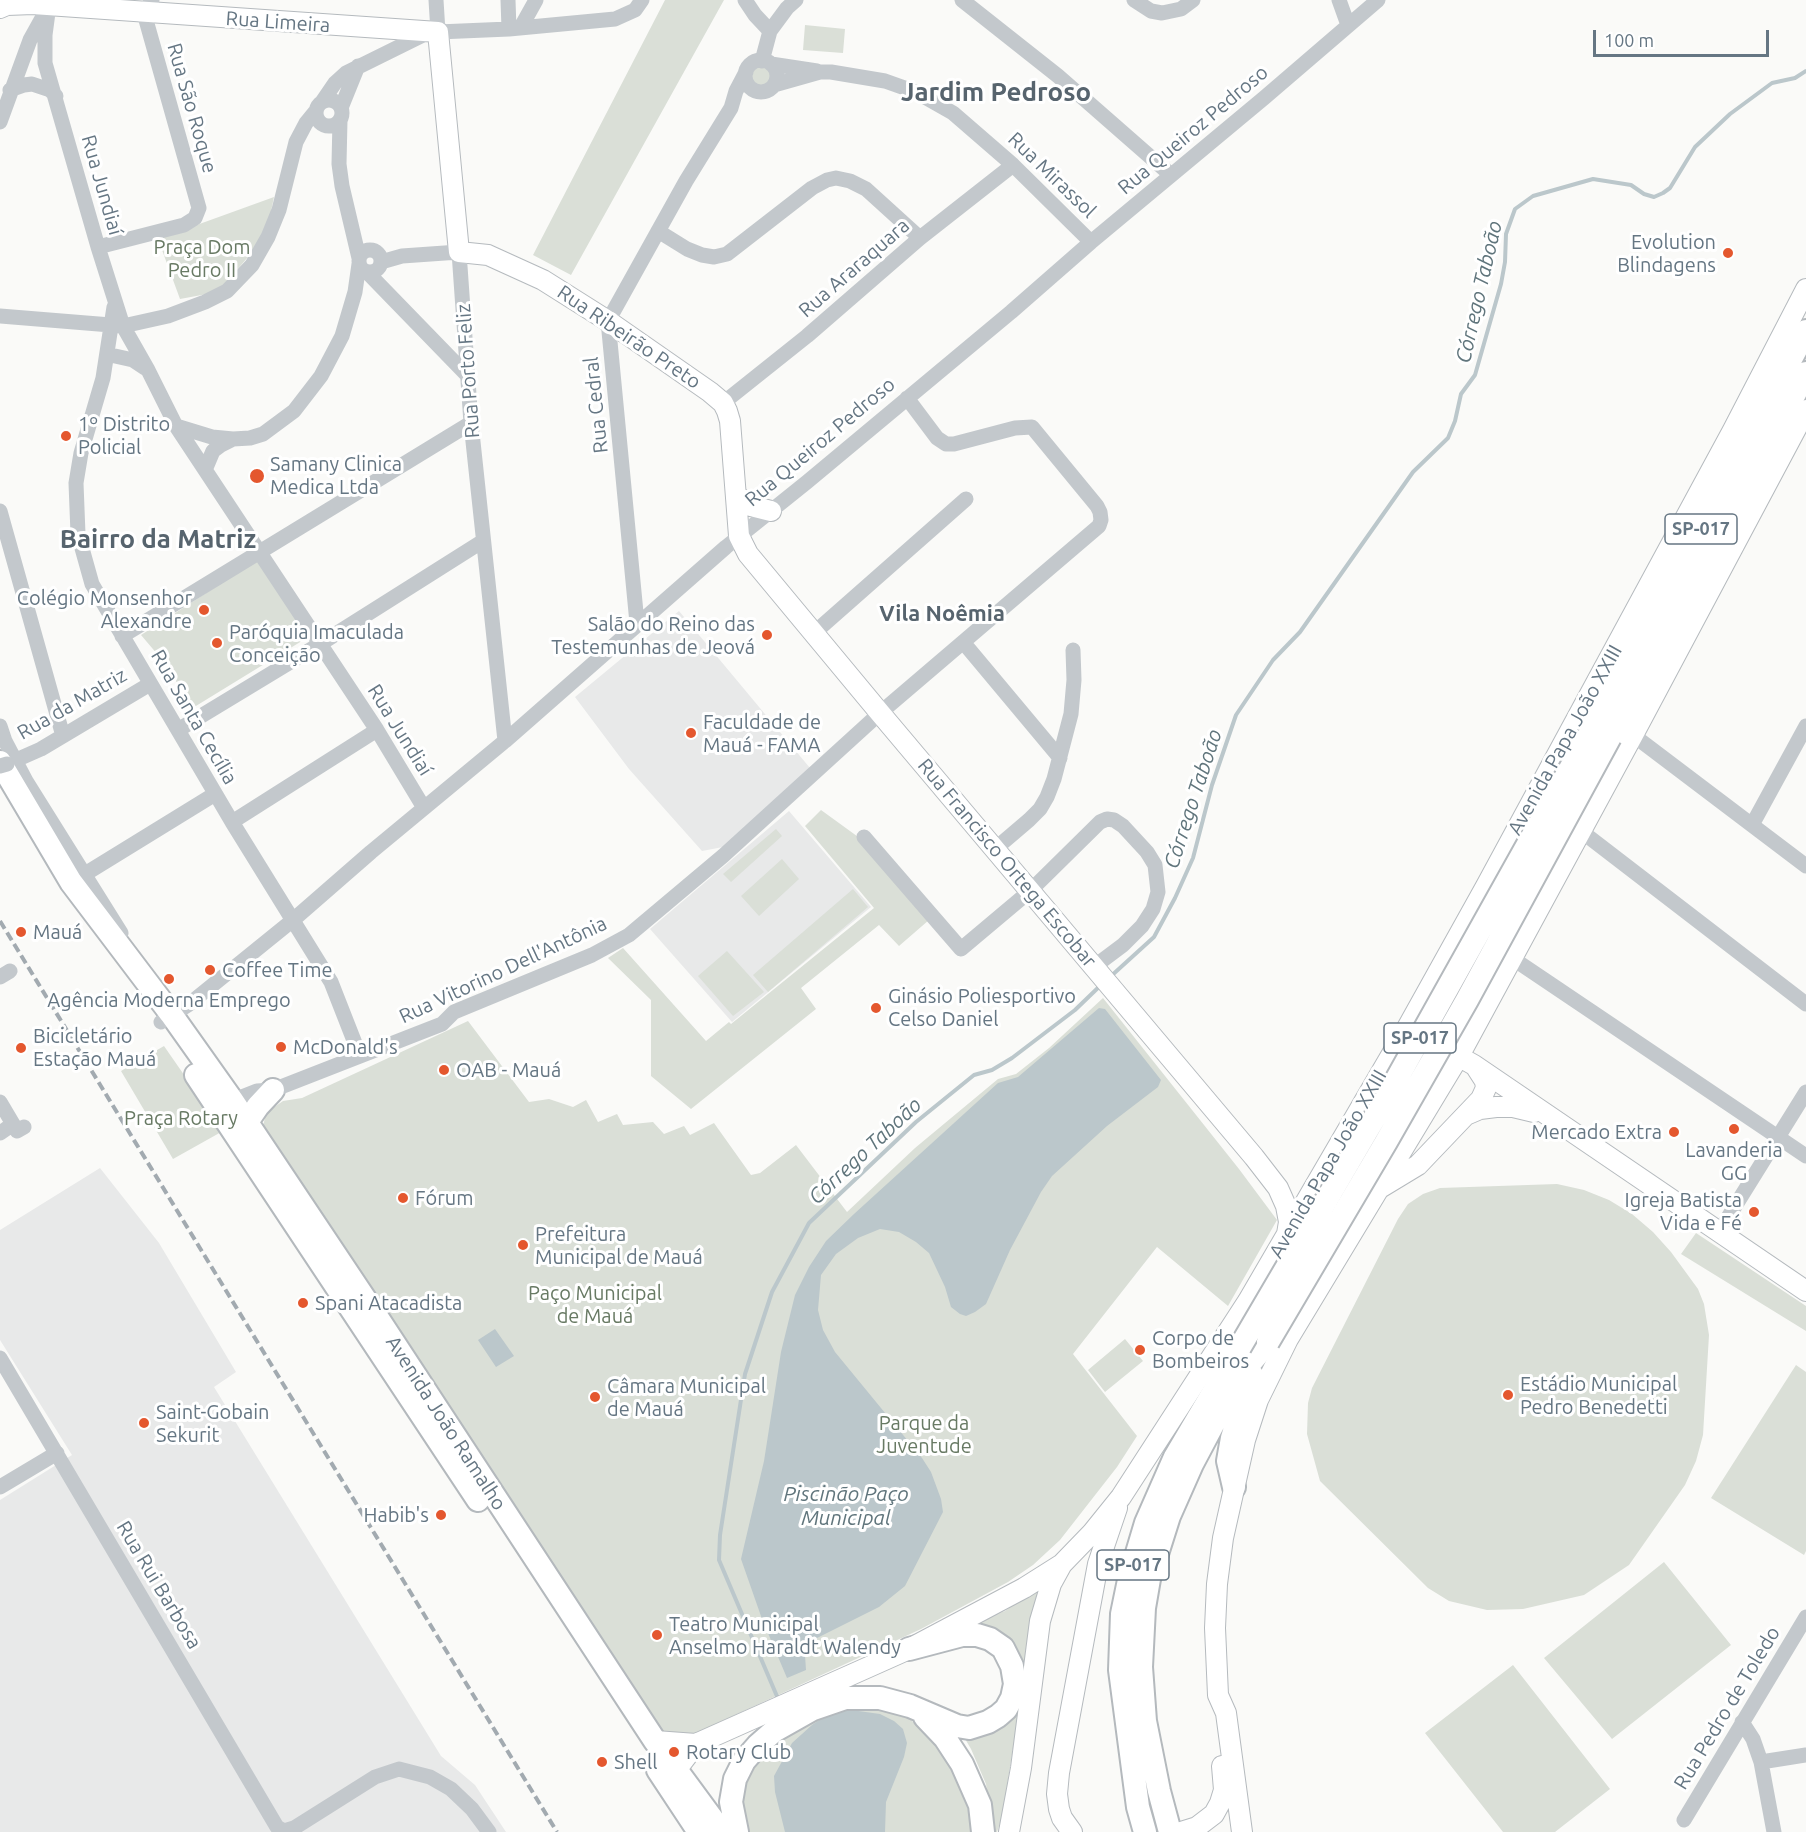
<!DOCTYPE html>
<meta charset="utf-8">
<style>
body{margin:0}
#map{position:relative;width:1806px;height:1832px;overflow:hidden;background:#fafaf8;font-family:Ubuntu,sans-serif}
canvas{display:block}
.scale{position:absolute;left:1593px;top:30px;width:176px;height:27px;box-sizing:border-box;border:3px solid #657683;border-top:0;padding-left:8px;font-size:18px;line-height:21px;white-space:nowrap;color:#657683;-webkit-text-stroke:4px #fff;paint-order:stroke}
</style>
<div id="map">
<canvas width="1806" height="1832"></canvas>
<div class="scale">100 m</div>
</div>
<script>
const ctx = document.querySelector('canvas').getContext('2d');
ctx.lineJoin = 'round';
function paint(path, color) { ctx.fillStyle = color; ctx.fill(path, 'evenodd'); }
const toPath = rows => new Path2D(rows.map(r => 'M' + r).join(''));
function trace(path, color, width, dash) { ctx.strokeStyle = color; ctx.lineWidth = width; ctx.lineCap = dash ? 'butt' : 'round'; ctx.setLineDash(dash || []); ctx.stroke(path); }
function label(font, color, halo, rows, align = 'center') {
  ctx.font = font + ' Ubuntu,sans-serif'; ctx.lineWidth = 6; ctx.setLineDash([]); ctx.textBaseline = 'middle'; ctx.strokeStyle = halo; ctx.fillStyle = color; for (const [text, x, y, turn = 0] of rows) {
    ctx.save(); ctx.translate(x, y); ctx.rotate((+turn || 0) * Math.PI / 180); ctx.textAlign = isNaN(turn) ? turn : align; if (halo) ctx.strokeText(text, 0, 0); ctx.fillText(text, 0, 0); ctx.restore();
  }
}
paint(toPath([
 [679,611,810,768,723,847,702,851,629,769,575,697],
 [789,811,871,907,732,1022,650,929],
 [100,1168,159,1243,236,1372,214,1387,441,1756,475,1785,506,1832,0,1832,0,1500,72,1455,0,1340,0,1230]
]), '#e8e9e9');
paint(toPath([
 [665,0,724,0,571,275,533,255],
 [805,25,845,29,843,53,803,50],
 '748 77a13 13 0 1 1 26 0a13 13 0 1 1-26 0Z',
 [274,197,266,236,218,292,180,299,158,239],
 [259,559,310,636,191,709,169,668,141,635],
 [821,810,861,839,929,920,899,946,879,925,801,988,816,1009,691,1109,651,1076,651,1000,608,958,623,948,706,1041,729,1022,731,1024,874,908,805,826],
 [776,829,782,836,731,882,723,874],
 [782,859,799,879,759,916,741,896],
 [853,889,868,907,768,992,753,975],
 [727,951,764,992,733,1016,698,976],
 [1103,998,1239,1169,1277,1220,1228,1306,1157,1247,1073,1354,1137,1436,1117,1467,1060,1540,1033,1565,1008,1582,921,1629,681,1740,659,1732,263,1127,265,1117,270,1110,283,1101,302,1098,468,1021,529,1102,549,1099,573,1107,586,1100,598,1122,617,1114,623,1125,653,1122,664,1134,684,1126,690,1135,714,1123,751,1175,760,1173,796,1145,847,1212,915,1148,998,1079,1016,1074,1049,1048],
 [164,1046,223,1131,173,1159,121,1071],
 [1557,1184,1584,1190,1609,1200,1632,1214,1653,1232,1671,1252,1698,1289,1704,1304,1709,1335,1703,1435,1696,1461,1685,1485,1629,1565,1584,1595,1523,1609,1487,1610,1449,1601,1428,1588,1320,1481,1307,1434,1308,1403,1312,1388,1398,1219,1408,1204,1423,1194,1440,1188],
 [1696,1233,1806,1306,1806,1331,1681,1254],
 [1125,1339,1143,1361,1105,1392,1088,1370],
 [1796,1365,1806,1372,1806,1551,1804,1555,1711,1498],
 [1664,1562,1731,1645,1612,1739,1544,1658],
 [1039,1586,1002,1817,997,1832,993,1832,986,1784,971,1749,961,1732,987,1729,1022,1673,968,1625,1005,1611],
 [1513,1665,1610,1789,1555,1832,1503,1832,1425,1733],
 [832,1708,898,1709,937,1743,976,1819,972,1832,750,1832,742,1809,746,1782,759,1755]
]), '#dadfd7');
paint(toPath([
 [1099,1008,1105,1009,1161,1080,1158,1087,1107,1126,1052,1176,1041,1192,1010,1250,986,1304,975,1312,966,1316,960,1314,951,1307,945,1287,929,1253,916,1242,899,1232,880,1229,858,1238,836,1254,821,1275,818,1310,823,1330,835,1352,922,1458,931,1472,941,1499,943,1512,905,1586,879,1607,813,1640,805,1655,806,1670,787,1678,762,1619,741,1559,764,1461,781,1352,795,1295,809,1267,826,1241,854,1214,998,1083,1018,1077],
 [495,1329,514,1356,496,1367,478,1340],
 [837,1708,880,1714,894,1721,903,1729,907,1743,904,1757,886,1802,885,1832,785,1832,775,1792,774,1776,792,1743,812,1725]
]), '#bbc7cb');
trace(toPath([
 [1110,977,1154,937,1175,898,1193,858,1212,785,1236,715,1273,660,1300,632,1413,472,1448,438,1455,421,1461,394,1475,375,1501,284,1505,262,1506,234,1515,209,1533,196,1593,179,1631,185,1644,194,1654,197,1663,193,1670,188,1695,147,1730,114,1772,83,1795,78,1806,71],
 [779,1701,719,1560,720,1535,745,1374,772,1292,809,1223,916,1122,974,1075,992,1070,1012,1058,1075,1010,1102,984]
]), '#bbc7cb', 4);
const major = toPath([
 [0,8,7,5,33,4,438,32,459,252,488,255,543,280,608,321,710,392,723,403,727,411,730,421,739,536,748,554,880,713,1254,1157,1278,1188,1286,1206,1289,1222,1287,1234],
 [736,495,751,506,771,511],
 [1449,1051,1474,1065,1806,1291],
 [1466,1115,1480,1109,1496,1107,1513,1107,1534,1112],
 [1380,1188,1418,1165,1481,1099,1486,1088,1485,1081,1476,1067],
 [655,1741,696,1744],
 [674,1782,680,1765,696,1744,909,1649,1024,1588,1062,1564,1092,1533,1121,1497,1248,1301,1407,1028,1486,886,1733,430,1806,289],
 [1009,1832,1021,1768,1040,1621,1051,1584,1062,1564],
 [1072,1832,1062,1818,1059,1809,1057,1794,1059,1773,1098,1564,1117,1508],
 [1181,1832,1197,1827,1214,1814,1220,1803,1224,1790,1222,1766],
 [1242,1832,1226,1713,1218,1695,1215,1628,1217,1584,1223,1538,1245,1440,1258,1400,1288,1339,1459,1056,1633,735,1806,410]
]);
const highway = toPath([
 [1594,726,1806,331],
 [1610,737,1806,373],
 [0,762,71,882,171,1014,232,1100,379,1320,655,1741,722,1832],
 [196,1075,478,1500],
 [247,1122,258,1106,273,1090],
 [1234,1487,1228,1461,1232,1438,1245,1396,1253,1376],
 [925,1717,945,1738,962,1764,980,1805,983,1832],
 [658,1770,699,1832],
 [737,1832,731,1802,735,1779,744,1761,758,1745,774,1731,813,1709,845,1698,880,1698,910,1706,957,1726,969,1728,988,1722,998,1716,1006,1709,1012,1698,1015,1684,1012,1666,1003,1648,990,1639,977,1635,962,1635,909,1649],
 [1145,1832,1138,1807,1120,1670,1122,1614,1129,1580,1146,1523,1175,1457,1240,1347],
 [1170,1832,1159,1791,1145,1721,1141,1667,1144,1608,1149,1579,1169,1516,1192,1464,1227,1398,1247,1367,1268,1342]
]);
trace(major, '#b5babe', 22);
trace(highway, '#b4b9bd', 26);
trace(toPath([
 [436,0,438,32,509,29,615,19,635,10,642,0],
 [508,0,509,29],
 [745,0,755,15,770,31],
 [962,0,1058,76,1171,175],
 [1134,0,1151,11,1162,13,1181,9,1193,0],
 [1339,0,1348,25],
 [49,5,45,35,45,63,98,247,123,326,148,370,176,426,377,730,424,808],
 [521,27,536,0],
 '745 76a16 16 0 1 1 32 0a16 16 0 1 1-32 0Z',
 [762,61,770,31,787,8,796,0],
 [771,64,817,71],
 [774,85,820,72,831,72,885,81,916,92,953,113,1013,165,1091,242],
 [10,90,24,85,32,84,50,90,56,96],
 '316 113a13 13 0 1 1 26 0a13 13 0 1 1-26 0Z',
 [322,102,335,83,346,73,429,32],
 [341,108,358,66],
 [340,120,339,164,342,186,359,258],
 [0,122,30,40,45,13],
 [658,231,687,249,702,255,714,257,727,254,812,188,827,180,836,178,850,181,866,189,920,238],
 [98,247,184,225,195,218,199,208,144,13,152,0],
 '359 261a11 11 0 1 1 22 0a11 11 0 1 1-22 0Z',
 [381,262,402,256,459,252,471,423,505,741],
 [367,272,467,375],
 [114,307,103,378,81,453,76,483,78,534,92,584,232,822,331,982,360,1056],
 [0,316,123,326,168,316,205,302,227,291,252,265,268,237,279,210,296,142,306,123,315,112],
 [115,356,133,360,145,368],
 [723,403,807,336,920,238,1013,165],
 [176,426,212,437,233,439,250,438,263,434,294,411,321,376,342,336,355,292,359,264],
 [205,470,213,451,221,445,233,439],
 [0,511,63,736],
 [637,623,608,321,686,181,731,108,736,91,746,72],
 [814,633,966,499],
 [122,636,471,423],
 [963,642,1060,758],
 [0,726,5,741,26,781,121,933],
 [178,730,320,644,483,541],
 [1633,735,1806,866],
 [7,764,41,749,150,684],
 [232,822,377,730],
 [1752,825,1806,726],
 [1581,831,1806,1004],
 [864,837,961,949,1030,891,1100,822,1107,819,1114,820,1123,826,1147,852,1155,865,1158,892,1153,909,1142,926,1123,945,1095,966],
 [995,849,1029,820,1040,809,1047,797,1054,779,1071,714,1074,680,1073,650],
 [85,874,215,794],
 [1512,958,1806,1156],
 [0,977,10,971],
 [161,1022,188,1005,293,920,371,852,505,741,726,547,807,482,1011,312,1091,242,1264,98,1378,0],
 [0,1102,13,1124],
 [224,1104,257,1091,273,1090,442,1024,454,1012,592,955,629,935,723,856,880,713,1099,526,1101,520,1100,512,1097,506,1032,427,1015,428,954,444,946,444,937,438,907,398],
 [0,1133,13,1124,17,1131,24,1127],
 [1719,1232,1806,1092],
 [0,1358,277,1827,284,1831,294,1828,375,1777,399,1769,430,1777,451,1789,472,1809,489,1832],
 [0,1487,57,1453],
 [1742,1722,1753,1739,1761,1762,1774,1832],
 [1761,1762,1806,1755],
 [1684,1820,1806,1617]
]), '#c3c8cc', 15);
trace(major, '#fff', 20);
trace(highway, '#fff', 22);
trace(toPath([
 [0,921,557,1832]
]), '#a2aab0', 4, [9, 4.5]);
const highwayBridge = toPath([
 [1268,1342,1386,1142,1467,1000,1610,737],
 [1240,1347,1385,1100,1594,726]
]);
trace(highwayBridge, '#b4b9bd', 26, []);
trace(toPath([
 [0,766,7,764]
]), '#c3c8cc', 15);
trace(highwayBridge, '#fff', 22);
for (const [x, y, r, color] of [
 [1728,253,6,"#e4572e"],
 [66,436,6,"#e4572e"],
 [257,476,8,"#e4572e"],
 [204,610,6,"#e4572e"],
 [767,635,6,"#e4572e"],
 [217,643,6,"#e4572e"],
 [691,733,6,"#e4572e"],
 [21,932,6,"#e4572e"],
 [210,970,6,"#e4572e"],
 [169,979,6,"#e4572e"],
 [876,1008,6,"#e4572e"],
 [281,1047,6,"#e4572e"],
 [21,1048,6,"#e4572e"],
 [444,1070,6,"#e4572e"],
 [1734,1129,6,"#e4572e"],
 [1674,1132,6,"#e4572e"],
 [403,1198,6,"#e4572e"],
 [1754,1212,6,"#e4572e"],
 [523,1245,6,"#e4572e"],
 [303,1303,6,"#e4572e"],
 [1140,1350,6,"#e4572e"],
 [1508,1395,6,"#e4572e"],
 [595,1397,6,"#e4572e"],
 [144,1423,6,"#e4572e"],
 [441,1515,6,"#e4572e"],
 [657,1635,6,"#e4572e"],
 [674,1752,6,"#e4572e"],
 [602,1762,6,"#e4572e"]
]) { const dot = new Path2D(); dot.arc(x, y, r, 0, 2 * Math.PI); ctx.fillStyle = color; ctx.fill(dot); trace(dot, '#fff', 2); }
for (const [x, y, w] of [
 [1701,529,72],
 [1420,1038,72],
 [1133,1565,72]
]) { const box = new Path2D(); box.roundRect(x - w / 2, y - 15, w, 30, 4.5); ctx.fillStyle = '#fff'; ctx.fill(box); trace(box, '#657683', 1.5); }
label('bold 18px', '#657683', null, [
 ["SP-017",1701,529],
 ["SP-017",1420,1038],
 ["SP-017",1133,1565]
]);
label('20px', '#657683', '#fff', [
 ["Rua Limeira",278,22,4],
 ["Rua São Roque",192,108,74],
 ["Rua Queiroz Pedroso",1193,130,-40],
 ["Rua Mirassol",1052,175,44],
 ["Rua Jundiaí",102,185,74],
 ["Rua Araraquara",854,268,-41],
 ["Rua Ribeirão Preto",629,337,34],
 ["Rua Porto Feliz",468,371,-94],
 ["Rua Cedral",596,405,-96],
 ["Rua Queiroz Pedroso",820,442,-40],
 ["Rua da Matriz",72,704,-30],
 ["Rua Santa Cecília",194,717,60],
 ["Rua Jundiaí",400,730,58],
 ["Avenida Papa João XXIII",1565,740,-61],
 ["Rua Francisco Ortega Escobar",1007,863,50],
 ["Rua Vitorino Dell'Antônia",503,970,-25],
 ["Avenida Papa João XXIII",1328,1164,-60],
 ["Avenida João Ramalho",446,1423,57],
 ["Rua Rui Barbosa",159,1585,59],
 ["Rua Pedro de Toledo",1727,1708,-59]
]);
label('20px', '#657683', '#fff', [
 ["Evolution",1716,242,"right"],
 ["Blindagens",1716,265,"right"],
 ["1º Distrito",78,424],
 ["Policial",78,447],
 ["Samany Clinica",270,464],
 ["Medica Ltda",270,487],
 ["Colégio Monsenhor",192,598,"right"],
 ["Alexandre",192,621,"right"],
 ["Salão do Reino das",755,624,"right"],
 ["Testemunhas de Jeová",755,647,"right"],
 ["Paróquia Imaculada",229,632],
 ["Conceição",229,655],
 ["Faculdade de",703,722],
 ["Mauá - FAMA",703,745],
 ["Mauá",33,932],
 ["Coffee Time",222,970],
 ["Ginásio Poliesportivo",888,996],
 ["Celso Daniel",888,1019],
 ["Agência Moderna Emprego",169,1000,"center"],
 ["Bicicletário",33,1036],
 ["Estação Mauá",33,1059],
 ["McDonald's",293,1047],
 ["OAB - Mauá",456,1070],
 ["Mercado Extra",1662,1132,"right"],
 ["Lavanderia",1734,1150,"center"],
 ["GG",1734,1173,"center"],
 ["Fórum",415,1198],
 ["Igreja Batista",1742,1200,"right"],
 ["Vida e Fé",1742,1223,"right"],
 ["Prefeitura",535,1234],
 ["Municipal de Mauá",535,1257],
 ["Spani Atacadista",315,1303],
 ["Corpo de",1152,1338],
 ["Bombeiros",1152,1361],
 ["Estádio Municipal",1520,1384],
 ["Pedro Benedetti",1520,1407],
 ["Câmara Municipal",607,1386],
 ["de Mauá",607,1409],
 ["Saint-Gobain",156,1412],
 ["Sekurit",156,1435],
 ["Habib's",429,1515,"right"],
 ["Teatro Municipal",669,1624],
 ["Anselmo Haraldt Walendy",669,1647],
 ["Rotary Club",686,1752],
 ["Shell",614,1762]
], 'left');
label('20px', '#687a64', '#fff', [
 ["Praça Dom",202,247],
 ["Pedro II",202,270],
 ["Praça Rotary",181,1118],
 ["Paço Municipal",595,1293],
 ["de Mauá",595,1316],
 ["Parque da",924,1423],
 ["Juventude",924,1446]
]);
label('italic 21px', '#60757c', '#fff', [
 ["Córrego Taboão",1479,292,-77],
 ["Córrego Taboão",1193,799,-72],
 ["Córrego Taboão",865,1151,-43],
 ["Piscinão Paço",846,1494],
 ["Municipal",846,1518]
]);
label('bold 22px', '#57646e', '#fff', [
 ["Vila Noêmia",942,614]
]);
label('bold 26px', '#57646e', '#fff', [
 ["Jardim Pedroso",996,92],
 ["Bairro da Matriz",158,539]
]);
</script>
